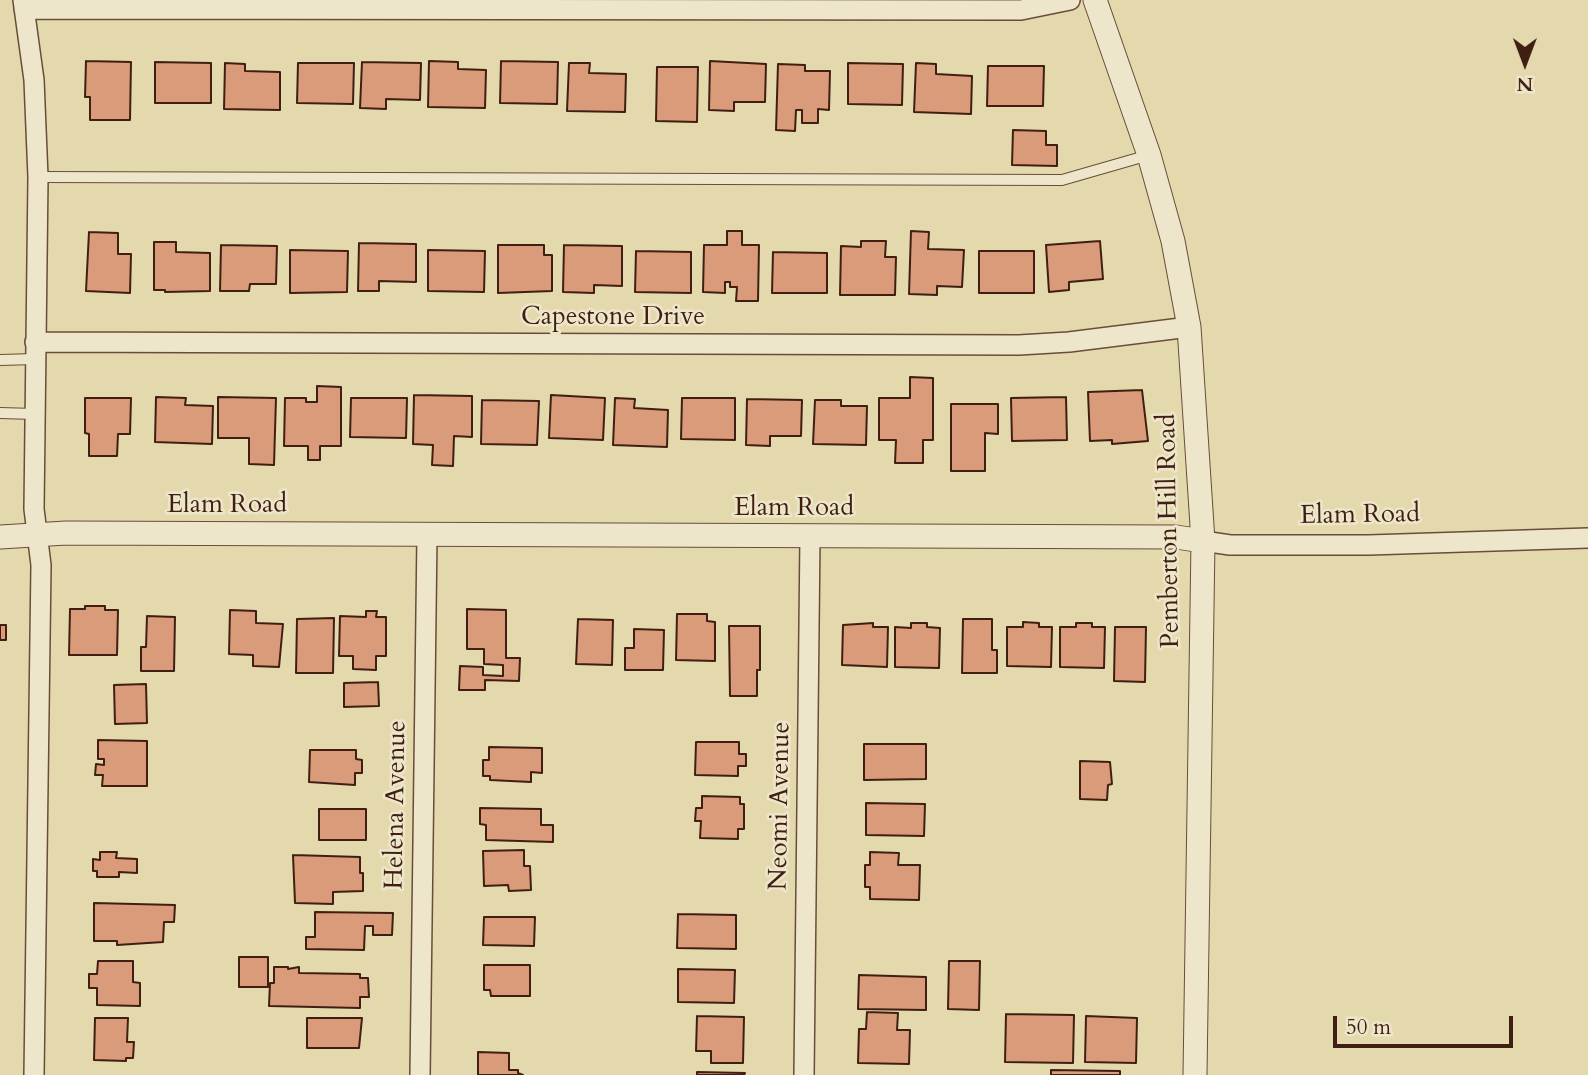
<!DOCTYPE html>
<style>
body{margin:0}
#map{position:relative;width:1588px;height:1075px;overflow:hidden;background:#e4d8ad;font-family:Cardo,serif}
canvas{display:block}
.north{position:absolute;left:1490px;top:28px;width:70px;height:70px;-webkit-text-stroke:5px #ede6ca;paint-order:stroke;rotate:180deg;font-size:19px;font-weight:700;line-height:28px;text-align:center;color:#401f12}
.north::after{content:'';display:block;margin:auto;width:24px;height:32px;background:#401f12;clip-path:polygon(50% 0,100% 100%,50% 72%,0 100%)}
.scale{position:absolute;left:1333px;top:1016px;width:180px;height:32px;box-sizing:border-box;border:4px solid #401f12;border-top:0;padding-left:9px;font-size:21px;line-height:24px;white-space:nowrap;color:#401f12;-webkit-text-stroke:5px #ede6ca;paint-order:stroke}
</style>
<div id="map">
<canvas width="1588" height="1075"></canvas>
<div class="north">N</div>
<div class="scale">50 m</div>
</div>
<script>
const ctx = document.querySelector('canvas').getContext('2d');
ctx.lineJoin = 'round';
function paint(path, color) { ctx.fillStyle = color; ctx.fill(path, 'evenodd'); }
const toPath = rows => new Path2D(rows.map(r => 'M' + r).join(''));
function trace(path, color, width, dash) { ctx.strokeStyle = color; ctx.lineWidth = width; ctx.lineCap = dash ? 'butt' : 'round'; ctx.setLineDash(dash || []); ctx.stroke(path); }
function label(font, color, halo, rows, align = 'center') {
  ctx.font = font + ' Cardo,serif'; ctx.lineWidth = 5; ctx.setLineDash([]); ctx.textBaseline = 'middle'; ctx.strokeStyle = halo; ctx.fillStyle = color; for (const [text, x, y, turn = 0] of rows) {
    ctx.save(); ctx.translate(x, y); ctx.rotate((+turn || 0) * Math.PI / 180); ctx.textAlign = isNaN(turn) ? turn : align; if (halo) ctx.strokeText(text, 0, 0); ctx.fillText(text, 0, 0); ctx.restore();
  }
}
const building = toPath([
 [86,61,131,62,130,120,90,120,90,97,85,97,86,61],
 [429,61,458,62,458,69,486,70,485,108,428,107,429,61],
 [501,61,558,62,557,104,500,103,501,61],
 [710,61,766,64,765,102,734,102,734,111,709,110,710,61],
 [155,62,211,63,211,103,155,103,155,62],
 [362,62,421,63,420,100,386,99,386,109,360,108,362,62],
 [225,63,245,64,245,71,280,72,280,110,224,109,225,63],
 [298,63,354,63,353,104,297,103,298,63],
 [569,63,590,63,589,73,626,74,625,112,567,111,569,63],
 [848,63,903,64,902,105,848,104,848,63],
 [916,63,936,64,936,74,972,76,971,114,914,112,916,63],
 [778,64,805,65,805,71,830,71,829,110,818,109,818,123,802,123,802,110,796,110,795,131,776,130,778,64],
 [988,66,1044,66,1043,106,987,106,988,66],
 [657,67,698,67,697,122,656,121,657,67],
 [1013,130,1046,131,1046,145,1057,145,1057,166,1012,165,1013,130],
 [727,231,742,231,742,245,759,245,758,301,736,301,737,287,730,287,730,282,725,282,725,293,703,292,704,245,727,245,727,231],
 [911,231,929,232,928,249,964,250,962,287,937,286,937,295,909,294,911,231],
 [89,232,118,233,118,254,131,254,130,293,86,291,89,232],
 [861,241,886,241,885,257,896,257,895,295,840,295,841,246,861,247,861,241],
 [1100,241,1103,279,1069,282,1069,290,1049,292,1046,245,1100,241],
 [154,242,176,242,176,252,210,253,210,291,165,292,165,290,154,290,154,242],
 [359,243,416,244,416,282,379,281,379,291,358,291,359,243],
 [221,245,277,246,276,284,250,284,249,291,220,291,221,245],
 [498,245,544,245,544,255,552,255,552,291,498,293,498,245],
 [564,245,622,246,622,286,594,285,594,293,563,292,564,245],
 [290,250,348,251,347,292,290,293,290,250],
 [428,250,485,251,484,292,428,291,428,250],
 [636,251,691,252,691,293,635,292,636,251],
 [979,251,1034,251,1034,293,979,293,979,251],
 [773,252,827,253,827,293,772,293,773,252],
 [910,377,933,378,933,440,923,440,923,463,895,463,896,440,879,440,879,398,910,398,910,377],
 [317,386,341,387,341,446,320,446,320,460,308,460,308,446,284,446,285,398,306,398,306,402,317,402,317,386],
 [1142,390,1148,441,1112,444,1112,440,1090,441,1088,392,1142,390],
 [414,395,472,396,472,437,454,436,453,466,432,465,433,445,413,444,414,395],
 [551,395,605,398,603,440,549,438,551,395],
 [156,397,186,398,185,405,213,406,212,444,155,442,156,397],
 [218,397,276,398,274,465,249,464,249,438,218,438,218,397],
 [1066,397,1067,440,1012,441,1011,398,1066,397],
 [85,398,131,398,130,434,118,434,117,456,89,456,89,434,85,433,85,398],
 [351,398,407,398,406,438,350,437,351,398],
 [615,398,635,399,634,408,668,410,667,447,613,445,615,398],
 [682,398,735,398,735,440,681,439,682,398],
 [747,399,802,400,801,436,770,436,770,446,746,445,747,399],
 [482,400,539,401,537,445,481,444,482,400],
 [815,400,841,400,841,406,867,406,866,445,813,444,815,400],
 [951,404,998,404,998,434,985,433,985,471,951,471,951,404],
 [85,606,105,606,105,610,118,610,117,655,69,655,70,609,85,609,85,606],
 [467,609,506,610,506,658,520,658,519,681,485,680,485,690,459,690,460,666,483,667,483,675,503,676,503,665,484,664,484,649,467,649,467,609],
 [230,610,256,611,256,623,283,624,279,667,253,666,253,655,229,654,230,610],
 [366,611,377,611,376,617,386,617,386,656,376,656,376,670,353,669,353,656,339,656,340,616,366,617,366,611],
 [677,614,707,614,707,621,715,622,715,661,676,660,677,614],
 [147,616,175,617,174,671,141,671,141,647,146,647,147,616],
 [334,618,333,673,296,673,297,619,334,618],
 [578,619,613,620,612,665,576,664,578,619],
 [963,619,992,619,992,650,997,650,997,673,962,673,963,619],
 [1023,622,1039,623,1039,627,1052,627,1051,667,1007,666,1007,627,1023,627,1023,622],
 [873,623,873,627,888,627,887,667,842,665,843,625,873,623],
 [911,623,927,623,927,627,940,628,939,668,895,667,895,627,911,628,911,623],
 [1076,623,1092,623,1092,627,1105,627,1104,668,1060,667,1060,627,1076,627,1076,623],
 [0,625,6,625,6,640,0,640,0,625],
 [729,626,760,626,760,670,757,670,757,696,730,696,729,626],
 [1115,627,1146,627,1145,682,1114,681,1115,627],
 [634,629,664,630,663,670,625,670,625,648,634,648,634,629],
 [378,682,379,706,344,707,344,683,378,682],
 [146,684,147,723,115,724,114,685,146,684],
 [98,740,147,741,147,786,102,786,103,775,95,775,96,764,104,765,104,759,98,759,98,740],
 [696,742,739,742,739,754,746,754,746,766,738,766,738,776,695,775,696,742],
 [864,744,926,744,926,779,864,780,864,744],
 [489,747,542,748,542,773,531,772,531,782,490,780,490,776,483,776,483,760,489,760,489,747],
 [310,750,356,750,356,759,362,760,362,773,355,773,355,785,309,782,310,750],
 [1080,761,1110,762,1112,784,1108,785,1107,800,1080,799,1080,761],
 [702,796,740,797,740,804,744,804,744,829,738,829,738,839,700,838,701,821,695,821,696,808,702,808,702,796],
 [866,803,925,804,924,836,866,835,866,803],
 [480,808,541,809,541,825,553,825,553,842,486,840,486,825,480,824,480,808],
 [319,809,366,809,366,840,319,840,319,809],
 [524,850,524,866,530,866,531,890,509,891,508,885,484,886,483,851,524,850],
 [100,852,117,852,116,858,137,859,137,873,119,872,119,877,97,877,97,871,93,871,93,859,100,860,100,852],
 [870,852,899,853,898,865,920,865,919,900,870,899,870,887,865,887,865,865,870,865,870,852],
 [293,855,360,857,360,873,363,873,363,891,333,892,333,904,295,903,293,855],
 [94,903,175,905,174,922,164,922,163,942,117,945,117,941,94,941,94,903],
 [315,912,393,913,392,935,373,935,373,926,365,926,364,950,306,949,306,937,315,937,315,912],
 [678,914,736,915,736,949,677,948,678,914],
 [484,917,535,917,534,946,483,945,484,917],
 [239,957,268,957,268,987,239,987,239,957],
 [98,961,133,961,133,982,140,983,140,1006,97,1005,97,988,89,988,89,974,97,974,98,961],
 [949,961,980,961,979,1010,948,1009,949,961],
 [484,965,530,965,530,996,491,996,490,990,484,990,484,965],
 [274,967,288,967,288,969,299,967,299,973,360,974,360,978,368,978,369,997,360,997,360,1008,269,1006,270,983,274,983,274,967],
 [678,969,735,970,734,1003,678,1002,678,969],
 [859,975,926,977,926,1010,858,1009,859,975],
 [867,1012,898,1013,897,1030,910,1030,909,1064,858,1063,859,1029,866,1029,867,1012],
 [1006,1014,1074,1015,1073,1063,1005,1062,1006,1014],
 [697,1016,744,1017,743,1063,711,1063,711,1051,696,1051,697,1016],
 [1086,1016,1137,1018,1136,1063,1085,1062,1086,1016],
 [95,1018,128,1018,127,1042,134,1042,133,1058,126,1058,126,1061,94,1060,95,1018],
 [307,1018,362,1018,359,1048,307,1048,307,1018],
 [478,1052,509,1053,509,1070,518,1070,518,1073,523,1075,478,1075,478,1052],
 [1051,1070,1120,1071,1120,1075,1051,1075,1051,1070],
 [697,1072,745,1073,744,1075,697,1075,697,1072]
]);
paint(building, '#da9b7a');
trace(building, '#401f12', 2);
const service = toPath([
 [38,177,1062,180,1149,155],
 [0,360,35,359],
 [0,413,35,414]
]);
const minor = toPath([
 [23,0,34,80,38,177,34,509,41,565,34,1075],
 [24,9,1021,10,1070,0],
 [35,342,1019,345,1069,342,1189,327],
 [1203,541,1230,545,1369,545,1588,538],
 [420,1075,427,535],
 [804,1075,810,537]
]);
const tertiary = toPath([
 [1095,0,1149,155,1173,241,1189,327,1203,541,1195,1075],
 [0,537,66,533,1176,537,1203,541]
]);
trace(service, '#694d39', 12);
trace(minor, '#694d39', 22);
trace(tertiary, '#694d39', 25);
trace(service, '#ede6ca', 10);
trace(minor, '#ede6ca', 19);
trace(tertiary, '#ede6ca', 23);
label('26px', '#401f12', '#ede6ca', [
 ["Capestone Drive",613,318],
 ["Elam Road",227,506],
 ["Elam Road",794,509],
 ["Elam Road",1360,516,-1],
 ["Pemberton Hill Road",1170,531,-91],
 ["Helena Avenue",397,805,-89],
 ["Neomi Avenue",781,806,-89]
]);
</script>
